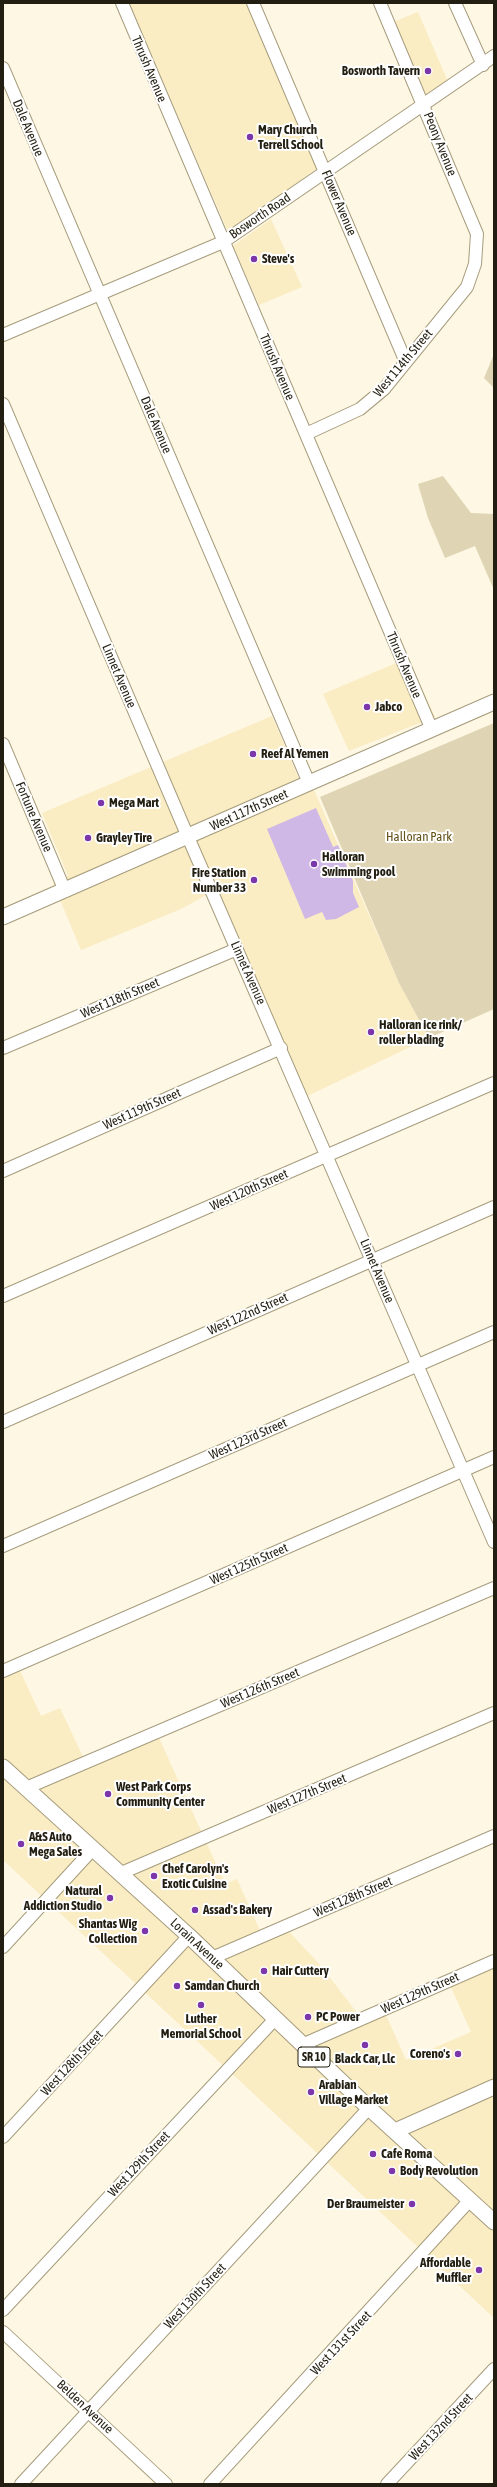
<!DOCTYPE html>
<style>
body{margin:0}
#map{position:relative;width:497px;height:2487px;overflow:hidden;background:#fef7e3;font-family:"Asap Condensed",sans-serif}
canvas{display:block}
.frame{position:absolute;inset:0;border:4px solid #221e11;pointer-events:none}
</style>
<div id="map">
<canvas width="497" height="2487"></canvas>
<div class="frame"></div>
</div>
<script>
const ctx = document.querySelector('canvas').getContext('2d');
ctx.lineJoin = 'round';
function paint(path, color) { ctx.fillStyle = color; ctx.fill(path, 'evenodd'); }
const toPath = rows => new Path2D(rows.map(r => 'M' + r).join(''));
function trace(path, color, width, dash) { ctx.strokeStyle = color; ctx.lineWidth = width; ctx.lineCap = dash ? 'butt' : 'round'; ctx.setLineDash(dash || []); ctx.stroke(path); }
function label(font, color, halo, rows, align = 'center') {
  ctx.font = font + ' "Asap Condensed",sans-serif'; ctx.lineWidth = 4; ctx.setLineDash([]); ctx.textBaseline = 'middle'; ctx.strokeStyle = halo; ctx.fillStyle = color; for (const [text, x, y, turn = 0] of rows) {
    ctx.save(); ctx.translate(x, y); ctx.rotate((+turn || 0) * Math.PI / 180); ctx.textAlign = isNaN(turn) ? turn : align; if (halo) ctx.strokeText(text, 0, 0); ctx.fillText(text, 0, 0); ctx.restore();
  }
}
paint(toPath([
 [129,3,249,3,318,168,228,232],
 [418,12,449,84,425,100,393,22],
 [271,219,302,287,259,305,233,246],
 [408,658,435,717,349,751,323,694],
 [272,716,305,793,314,790,399,983,429,1038,299,1100,208,894,181,909,81,950,53,883,68,876,42,813],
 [16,1662,41,1716,60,1708,84,1759,155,1729,225,1884,237,1879,261,1933,282,1924,321,1966,361,2018,383,2008,406,2060,471,2032,450,1985,494,1966,494,2318,3,1860,3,1668]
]), '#faecc3');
paint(toPath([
 [494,354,494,388,484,378],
 [443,476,471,513,494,514,494,590,475,546,445,558,428,518,418,484],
 [494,723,494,1009,429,1038,399,983,320,797]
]), '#dfd4b3');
paint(toPath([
 [316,808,333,847,338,845,353,881,353,893,359,907,336,919,326,920,322,912,305,919,267,829]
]), '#cfb8e5');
const minor = toPath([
 [122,3,432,730],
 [253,3,405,360],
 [455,3,483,65],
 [3,68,309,783],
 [3,335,223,242,494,56],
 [3,404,188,837,494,1542],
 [306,434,360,409,384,389,467,287,475,264,477,234,380,3],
 [3,744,65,891],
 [3,1048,237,949],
 [3,1171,281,1048],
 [3,1296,494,1083],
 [3,1422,494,1207],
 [3,1546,494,1332],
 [3,1671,494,1457],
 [26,1788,494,1588],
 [119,1874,494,1713],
 [3,1947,92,1850],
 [212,1958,494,1836],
 [302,2045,494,1961],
 [3,2137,189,1936],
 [3,2310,275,2019],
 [3,2332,166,2484],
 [21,2484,369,2108],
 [210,2484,470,2200],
 [387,2484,494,2369]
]);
const major = toPath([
 [3,917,494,702],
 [3,1767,189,1936,369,2108,494,2222],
 [395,2131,494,2087]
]);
trace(minor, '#a69c7d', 14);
trace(major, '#a69c7d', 17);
trace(minor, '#fff', 12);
trace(major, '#fff', 15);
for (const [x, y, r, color] of [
 [428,71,4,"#7b36aa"],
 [250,137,4,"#7b36aa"],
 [254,259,4,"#7b36aa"],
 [367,707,4,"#7b36aa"],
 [253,754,4,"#7b36aa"],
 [101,803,4,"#7b36aa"],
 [88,838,4,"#7b36aa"],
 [314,864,4,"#7b36aa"],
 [254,880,4,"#7b36aa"],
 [371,1032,4,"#7b36aa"],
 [108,1794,4,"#7b36aa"],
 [21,1844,4,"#7b36aa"],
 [154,1876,4,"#7b36aa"],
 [110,1898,4,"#7b36aa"],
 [195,1910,4,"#7b36aa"],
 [145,1931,4,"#7b36aa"],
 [264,1971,4,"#7b36aa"],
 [177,1986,4,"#7b36aa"],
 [201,2005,4,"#7b36aa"],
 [308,2017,4,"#7b36aa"],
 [365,2045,4,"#7b36aa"],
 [458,2054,4,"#7b36aa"],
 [311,2092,4,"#7b36aa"],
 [373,2154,4,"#7b36aa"],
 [392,2171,4,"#7b36aa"],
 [412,2204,4,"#7b36aa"],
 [479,2270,4,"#7b36aa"]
]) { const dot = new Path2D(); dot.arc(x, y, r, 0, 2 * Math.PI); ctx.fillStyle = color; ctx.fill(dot); trace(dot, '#fff', 1.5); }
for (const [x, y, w] of [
 [314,2057,32]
]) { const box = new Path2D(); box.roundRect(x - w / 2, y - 10, w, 20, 3); ctx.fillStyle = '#fff'; ctx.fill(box); trace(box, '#221e11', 1); }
label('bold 12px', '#221e11', null, [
 ["SR 10",314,2057]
]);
label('13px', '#221e11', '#fff', [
 ["Thrush Avenue",149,69,67],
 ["Dale Avenue",28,128,67],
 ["Peony Avenue",440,144,68],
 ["Flower Avenue",339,203,67],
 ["Bosworth Road",260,216,-34],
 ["West 114th Street",403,363,-50],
 ["Thrush Avenue",277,367,67],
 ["Dale Avenue",156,425,67],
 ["Thrush Avenue",404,665,67],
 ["Linnet Avenue",119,676,67],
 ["West 117th Street",249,810,-24],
 ["Fortune Avenue",34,817,67],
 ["Linnet Avenue",248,973,66],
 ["West 118th Street",120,998,-23],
 ["West 119th Street",142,1109,-24],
 ["West 120th Street",249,1190,-24],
 ["Linnet Avenue",377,1271,67],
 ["West 122nd Street",248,1314,-24],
 ["West 123rd Street",248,1439,-24],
 ["West 125th Street",249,1564,-24],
 ["West 126th Street",260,1688,-23],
 ["West 127th Street",307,1794,-23],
 ["West 128th Street",353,1897,-23],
 ["Lorain Avenue",197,1944,43],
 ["West 129th Street",420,1993,-24],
 ["West 128th Street",72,2063,-47],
 ["West 129th Street",139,2164,-47],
 ["West 130th Street",195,2296,-47],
 ["West 131st Street",341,2343,-47],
 ["Belden Avenue",85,2407,43],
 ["West 132nd Street",441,2427,-47]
]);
label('bold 13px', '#221e11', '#fff', [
 ["Bosworth Tavern",420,71,"right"],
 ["Mary Church",258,130],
 ["Terrell School",258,145],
 ["Steve's",262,259],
 ["Jabco",375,707],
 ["Reef Al Yemen",261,754],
 ["Mega Mart",109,803],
 ["Grayley Tire",96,838],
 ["Halloran",322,857],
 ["Swimming pool",322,872],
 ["Fire Station",246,873,"right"],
 ["Number 33",246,888,"right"],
 ["Halloran ice rink/",379,1025],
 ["roller blading",379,1040],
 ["West Park Corps",116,1787],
 ["Community Center",116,1802],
 ["A&S Auto",29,1837],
 ["Mega Sales",29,1852],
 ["Chef Carolyn's",162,1869],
 ["Exotic Cuisine",162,1884],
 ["Natural",102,1891,"right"],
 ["Addiction Studio",102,1906,"right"],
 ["Assad's Bakery",203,1910],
 ["Shantas Wig",137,1924,"right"],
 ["Collection",137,1939,"right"],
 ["Hair Cuttery",272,1971],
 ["Samdan Church",185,1986],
 ["PC Power",316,2017],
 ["Luther",201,2019,"center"],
 ["Memorial School",201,2034,"center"],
 ["Coreno's",450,2054,"right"],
 ["Black Car, Llc",365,2059,"center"],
 ["Arabian",319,2085],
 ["Village Market",319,2100],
 ["Cafe Roma",381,2154],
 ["Body Revolution",400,2171],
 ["Der Braumeister",404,2204,"right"],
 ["Affordable",471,2263,"right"],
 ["Muffler",471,2278,"right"]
], 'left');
label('13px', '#635118', '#fff', [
 ["Halloran Park",419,837]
]);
</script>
